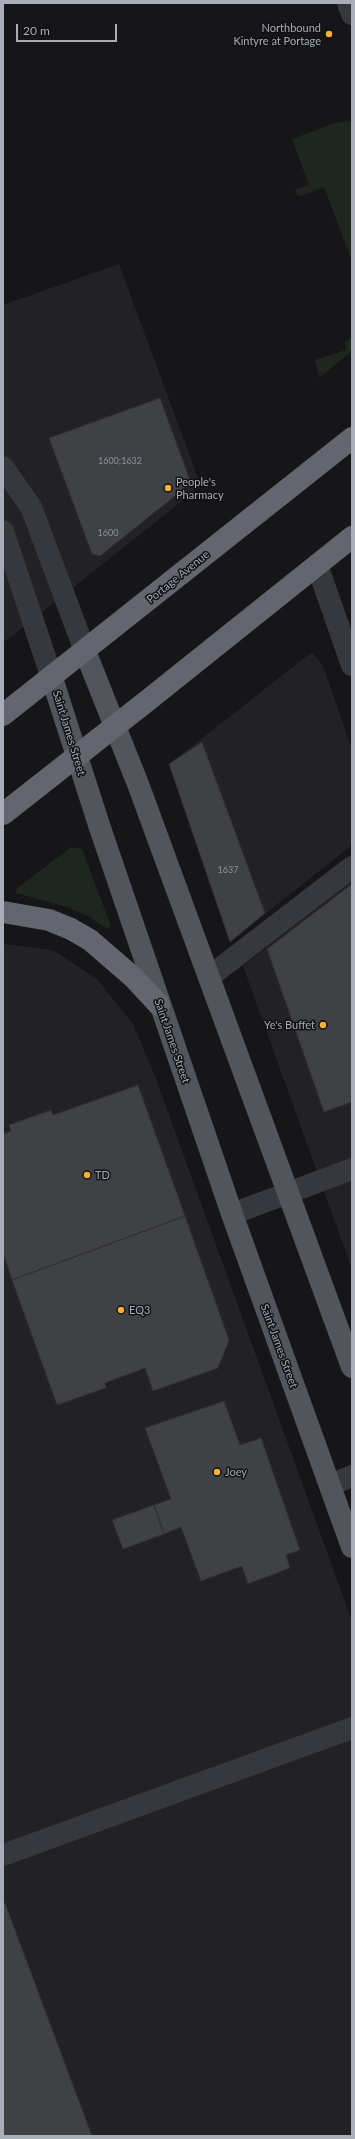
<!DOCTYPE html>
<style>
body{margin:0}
#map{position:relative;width:355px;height:2139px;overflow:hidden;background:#161618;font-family:Lato,sans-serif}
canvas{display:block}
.frame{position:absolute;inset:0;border:4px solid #a8adb8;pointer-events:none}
.scale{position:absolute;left:16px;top:24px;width:101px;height:18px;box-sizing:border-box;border:2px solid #a8adb8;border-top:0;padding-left:5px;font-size:12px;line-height:14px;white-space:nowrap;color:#a8adb8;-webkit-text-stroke:3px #111113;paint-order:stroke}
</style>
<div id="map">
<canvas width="355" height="2139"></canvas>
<div class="frame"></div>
<div class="scale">20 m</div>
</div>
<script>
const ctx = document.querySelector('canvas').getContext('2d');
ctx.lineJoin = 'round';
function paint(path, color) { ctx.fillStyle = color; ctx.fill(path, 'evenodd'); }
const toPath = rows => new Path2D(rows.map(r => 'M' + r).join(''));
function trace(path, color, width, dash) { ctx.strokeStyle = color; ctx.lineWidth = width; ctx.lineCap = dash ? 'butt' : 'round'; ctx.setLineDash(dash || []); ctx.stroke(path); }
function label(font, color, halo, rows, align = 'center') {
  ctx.font = font + ' Lato,sans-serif'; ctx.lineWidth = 3; ctx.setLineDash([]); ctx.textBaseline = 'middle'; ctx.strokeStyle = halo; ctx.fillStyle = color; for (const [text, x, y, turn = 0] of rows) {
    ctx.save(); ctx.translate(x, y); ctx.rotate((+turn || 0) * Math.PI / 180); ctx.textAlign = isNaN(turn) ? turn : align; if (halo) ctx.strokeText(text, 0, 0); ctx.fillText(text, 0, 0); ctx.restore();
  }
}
paint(toPath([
 [119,264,201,486,3,643,3,305],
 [312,652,323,666,352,749,352,845,230,942,169,764],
 [352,880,352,1269,243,966],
 [3,944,53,950,97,979,133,1024,155,1076,352,1621,352,2136,3,2136]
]), '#222225');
paint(toPath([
 [346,121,352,122,352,261,324,187,302,196,297,195,295,190,309,185,292,139,332,124],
 [352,337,352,351,319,378,315,360,346,350,345,341],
 [71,847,82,849,111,926,108,929,86,915,67,907,16,893,17,888]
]), '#1e261f');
const building = toPath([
 [160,398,191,483,100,556,92,554,49,438,160,398],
 [202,742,265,913,230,942,169,764,202,742],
 [352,884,352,1102,324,1112,267,949,352,884],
 [138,1085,185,1216,12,1280,3,1253,3,1134,11,1131,9,1125,51,1110,53,1115,138,1085],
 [185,1216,229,1340,218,1368,153,1391,145,1368,105,1383,106,1388,57,1405,12,1280,185,1216],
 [224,1401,240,1445,261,1438,300,1550,286,1555,290,1568,248,1584,242,1566,201,1581,181,1527,164,1534,154,1505,171,1499,145,1428,224,1401],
 [154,1505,164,1534,123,1549,112,1520,154,1505],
 [5,1903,92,2136,3,2136,3,1904,5,1903]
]);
paint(building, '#404145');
trace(building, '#303034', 1);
trace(toPath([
 [348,3,352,14],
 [3,467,31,507,85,651],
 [3,531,52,678],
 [317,565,352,665],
 [209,977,352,867],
 [232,1214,352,1169],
 [330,1485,352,1476],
 [3,1855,352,1728]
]), '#37383d', 22);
trace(toPath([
 [85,651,138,784,352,1367],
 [52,678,99,825,232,1214,352,1547]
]), '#53555c', 22);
trace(toPath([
 [3,715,352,438],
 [3,814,147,701,352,537],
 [3,912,49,920,71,929,90,940,134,978,159,1005]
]), '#63666e', 22);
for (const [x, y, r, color] of [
 [329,34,4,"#f2b134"],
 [168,488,4,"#f2b134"],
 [323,1025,4,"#f2b134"],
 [87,1175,4,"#f2b134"],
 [121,1310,4,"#f2b134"],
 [217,1472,4,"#f2b134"]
]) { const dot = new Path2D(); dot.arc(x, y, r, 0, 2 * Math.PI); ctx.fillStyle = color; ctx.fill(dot); trace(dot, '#111113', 1.5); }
label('9px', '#8e929b', null, [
 ["1600;1632",120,461],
 ["1600",108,533],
 ["1637",228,870]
]);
label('11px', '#a8adb8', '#111113', [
 ["Northbound",321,28,"right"],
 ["Kintyre at Portage",321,41,"right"],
 ["People's",176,482],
 ["Pharmacy",176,495],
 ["Ye's Buffet",315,1025,"right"],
 ["TD",95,1175],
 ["EQ3",129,1310],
 ["Joey",225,1472]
], 'left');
label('11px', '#a8adb8', '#111113', [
 ["Portage Avenue",178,577,-39],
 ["Saint James Street",69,733,73],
 ["Saint James Street",172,1041,71],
 ["Saint James Street",279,1346,70]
]);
</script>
